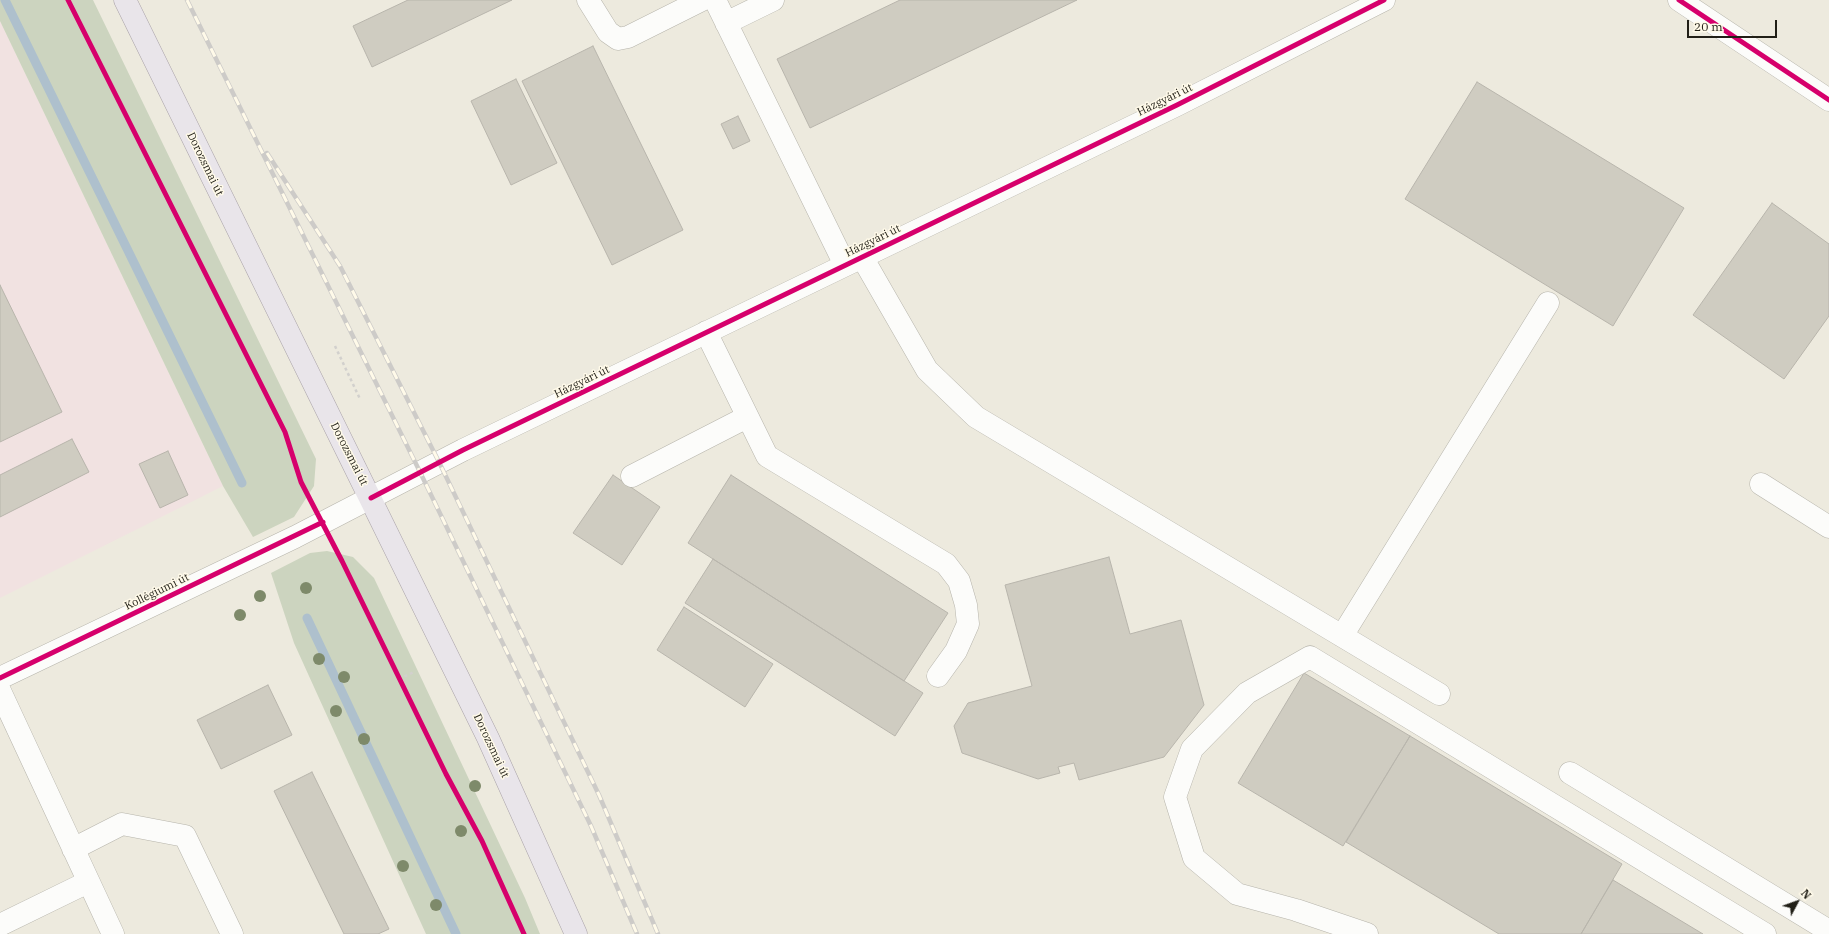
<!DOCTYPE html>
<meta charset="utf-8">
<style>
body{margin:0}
#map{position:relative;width:1829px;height:934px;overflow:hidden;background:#edeade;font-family:"IBM Plex Serif",serif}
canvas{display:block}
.north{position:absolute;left:1777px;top:882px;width:40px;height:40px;-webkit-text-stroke:3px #fffae9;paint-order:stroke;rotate:49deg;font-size:11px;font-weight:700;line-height:16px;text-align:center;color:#211f17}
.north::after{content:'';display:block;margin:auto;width:14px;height:18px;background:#211f17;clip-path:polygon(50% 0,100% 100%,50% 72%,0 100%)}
.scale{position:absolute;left:1687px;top:20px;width:90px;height:18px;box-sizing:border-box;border:2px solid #211f17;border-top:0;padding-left:5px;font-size:12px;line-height:14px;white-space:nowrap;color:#211f17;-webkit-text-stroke:3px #fffae9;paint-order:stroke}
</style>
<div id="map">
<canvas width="1829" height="934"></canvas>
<div class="north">N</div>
<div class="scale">20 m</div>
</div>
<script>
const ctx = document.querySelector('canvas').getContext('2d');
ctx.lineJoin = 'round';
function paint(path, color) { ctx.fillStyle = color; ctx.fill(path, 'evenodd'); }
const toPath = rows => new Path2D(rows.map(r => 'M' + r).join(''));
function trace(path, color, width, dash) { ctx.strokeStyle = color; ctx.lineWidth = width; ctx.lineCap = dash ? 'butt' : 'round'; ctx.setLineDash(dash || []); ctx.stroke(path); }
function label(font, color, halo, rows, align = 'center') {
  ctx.font = font + ' "IBM Plex Serif",serif'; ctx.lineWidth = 3; ctx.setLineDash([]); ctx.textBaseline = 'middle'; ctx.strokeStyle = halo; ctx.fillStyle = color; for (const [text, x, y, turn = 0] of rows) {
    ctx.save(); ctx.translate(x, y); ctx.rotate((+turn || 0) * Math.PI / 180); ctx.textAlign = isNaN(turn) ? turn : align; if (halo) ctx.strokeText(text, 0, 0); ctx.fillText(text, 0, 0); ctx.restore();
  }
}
paint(toPath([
 [0,21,223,486,0,598]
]), '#f1e2e1');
paint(toPath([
 [0,0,93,0,316,459,314,486,294,517,253,537,223,486,0,21],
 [327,551,353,557,374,578,525,898,540,934,426,934,294,643,271,573,310,553]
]), '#ccd4bf');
trace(toPath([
 [5,0,242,483],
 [307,618,456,934]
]), '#aec0cd', 9);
const building = toPath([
 [408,0,512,0,372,67,353,26,408,0],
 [900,0,1077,0,810,128,777,59,900,0],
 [593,46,683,230,612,265,522,81,593,46],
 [516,79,557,163,511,185,471,101,516,79],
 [1477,82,1684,208,1613,326,1405,199,1477,82],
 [738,116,750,141,733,149,721,124,738,116],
 [1772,203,1829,244,1829,316,1784,379,1693,315,1772,203],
 [0,285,62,412,0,442,0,285],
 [72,439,89,472,0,517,0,475,72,439],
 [168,451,188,495,160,508,139,464,168,451],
 [613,475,660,507,622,565,573,533,613,475],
 [731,475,948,613,904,681,688,543,731,475],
 [1109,557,1130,634,1181,620,1204,705,1164,757,1079,780,1074,763,1058,767,1060,773,1038,779,962,753,954,726,968,703,1032,686,1005,585,1109,557],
 [713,559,923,693,895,736,685,603,713,559],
 [684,607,773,664,745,707,657,650,684,607],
 [1304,673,1410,736,1343,846,1238,783,1304,673],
 [268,685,292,735,221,769,197,720,268,685],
 [1410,736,1622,864,1581,934,1499,934,1346,842,1410,736],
 [312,772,389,929,378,934,344,934,274,791,312,772],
 [1613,880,1703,934,1581,934,1613,880]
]);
paint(building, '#cfccc1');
trace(building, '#b8b5ac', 1);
const minor = toPath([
 [588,0,608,32,618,39,628,37,702,0],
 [715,0,845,265],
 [1679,0,1829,100],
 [726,23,773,0],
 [862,257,927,370,976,417,1439,694],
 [706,332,767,456,946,564,959,581,966,605,968,624,956,651,938,676],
 [632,476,747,417],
 [1761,484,1829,527],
 [1342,636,1548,303],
 [0,678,295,537,463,450,1177,105,1384,0],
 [0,691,113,934],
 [1570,773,1829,931],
 [73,849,122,824,185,836,232,934],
 [0,925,88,882],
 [1367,934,1296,910,1237,894,1194,858,1175,797,1192,749,1247,693,1310,657,1765,934]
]);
const major = toPath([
 [125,0,488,738,576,934]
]);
trace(minor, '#b6b4ab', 23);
trace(major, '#a9a2a8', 23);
trace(toPath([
 [335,346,360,399],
 [399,679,414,672]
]), '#d2d0cd', 2.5, [3, 3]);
trace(minor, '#fcfcfa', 22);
trace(major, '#e9e5ea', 22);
const rail = toPath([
 [187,0,420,472,591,826,637,934],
 [267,153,340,266,439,462,599,795,658,934]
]);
trace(rail, '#cdcbc8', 4.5);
trace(rail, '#fffae9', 3, [9]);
trace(toPath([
 [68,0,285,432,301,482,342,561,446,774,482,841,524,934],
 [1679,0,1829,100],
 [371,498,463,450,1177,105,1384,0],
 [0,678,323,522]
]), '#d6006c', 5);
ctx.fillStyle = '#7e8a6a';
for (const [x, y] of [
 [306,588],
 [260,596],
 [240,615],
 [319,659],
 [344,677],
 [336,711],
 [364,739],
 [475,786],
 [461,831],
 [403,866],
 [436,905]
]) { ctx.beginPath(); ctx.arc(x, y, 6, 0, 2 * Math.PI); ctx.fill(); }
label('11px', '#211f17', '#fffae9', [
 ["Házgyári út",1165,100,-26],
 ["Dorozsmai út",205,164,64],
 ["Házgyári út",873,241,-26],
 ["Házgyári út",582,382,-26],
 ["Dorozsmai út",349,454,63],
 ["Kollégiumi út",157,592,-26],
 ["Dorozsmai út",491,746,65]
]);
</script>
